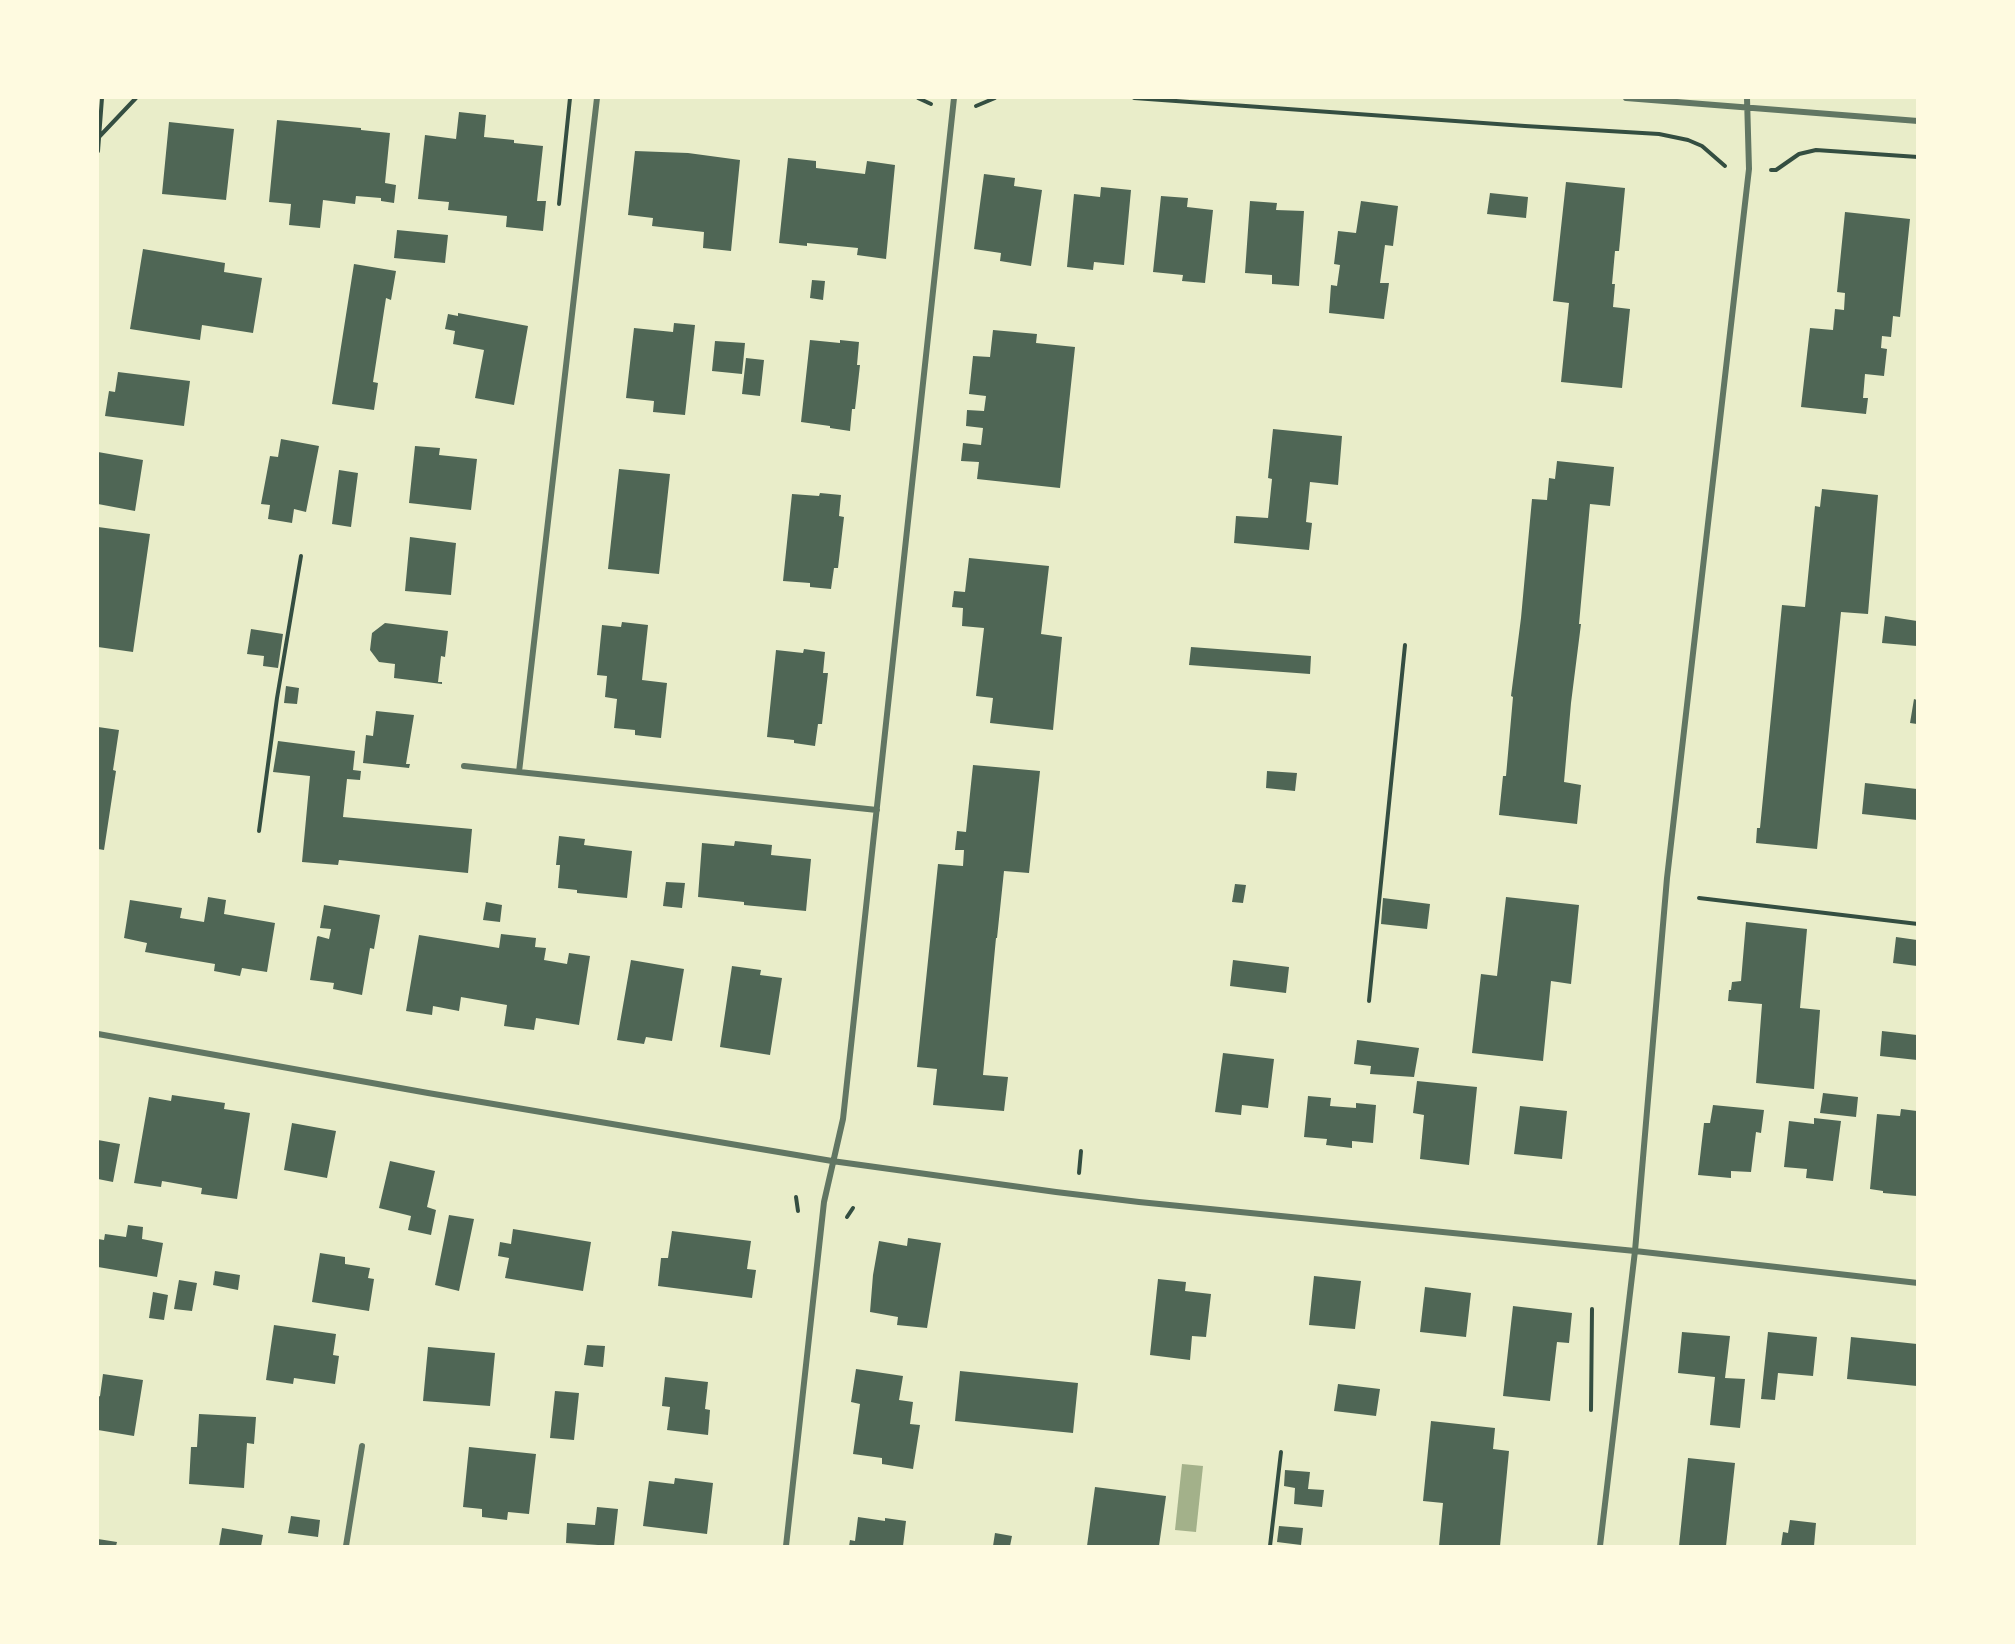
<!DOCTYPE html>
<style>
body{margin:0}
#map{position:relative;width:2015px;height:1644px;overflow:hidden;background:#e9edc9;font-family:Jost,sans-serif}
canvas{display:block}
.frame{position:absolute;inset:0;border:99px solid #fefae0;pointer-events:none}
</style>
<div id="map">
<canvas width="2015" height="1644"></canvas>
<div class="frame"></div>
</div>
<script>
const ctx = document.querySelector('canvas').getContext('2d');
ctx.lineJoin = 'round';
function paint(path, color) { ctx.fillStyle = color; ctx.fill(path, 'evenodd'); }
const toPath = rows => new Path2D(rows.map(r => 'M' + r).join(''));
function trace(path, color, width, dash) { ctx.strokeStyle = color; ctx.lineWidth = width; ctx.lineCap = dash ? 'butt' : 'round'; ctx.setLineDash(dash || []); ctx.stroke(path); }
paint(toPath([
 [1182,1464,1203,1466,1196,1532,1175,1530]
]), '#a3b18a');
paint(toPath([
 [459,112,486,115,484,137,514,140,514,143,543,146,537,201,546,201,543,231,506,227,507,216,448,210,449,202,418,199,425,135,456,139],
 [277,120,361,128,361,130,390,133,385,183,396,185,394,203,381,201,381,198,356,196,355,204,323,200,320,228,289,225,291,204,269,202],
 [169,122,234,129,226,200,162,194],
 [635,151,688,153,740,160,731,251,703,248,704,232,652,226,653,218,628,215],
 [788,158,816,161,816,168,865,174,867,161,895,165,886,259,857,255,858,248,807,243,807,246,779,243],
 [984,174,1015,178,1014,186,1042,190,1031,266,1000,261,1001,253,974,249],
 [1566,182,1625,188,1619,251,1615,251,1612,284,1615,284,1613,307,1630,309,1622,388,1561,382,1569,303,1553,301],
 [1101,187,1131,190,1124,265,1094,262,1093,270,1067,267,1074,194,1100,197],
 [1490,193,1528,197,1526,218,1487,214],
 [1161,196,1188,198,1187,207,1213,210,1205,283,1182,281,1183,275,1153,272],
 [1250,201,1277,203,1276,210,1304,211,1299,286,1272,284,1272,275,1245,273],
 [1361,201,1398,206,1393,246,1385,245,1380,283,1389,283,1384,319,1329,313,1331,285,1337,286,1340,265,1334,264,1338,231,1356,233],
 [1845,212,1910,219,1900,317,1893,316,1891,337,1882,336,1881,348,1887,349,1884,376,1865,374,1863,398,1868,398,1866,414,1801,407,1810,328,1833,330,1835,309,1844,310,1845,293,1837,292],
 [397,230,448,235,445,263,394,258],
 [143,249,225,263,224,272,262,278,253,333,202,325,200,340,130,329],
 [354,264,396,271,391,300,386,298,373,382,378,383,374,410,332,404],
 [812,280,825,281,823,300,810,298],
 [458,313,528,326,514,405,475,398,484,350,453,344,455,331,445,329,448,314,458,316],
 [674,323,695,325,685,415,653,412,654,401,626,398,634,328,673,332],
 [993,330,1037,334,1036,343,1075,347,1060,488,977,479,979,462,961,461,963,443,981,445,983,428,966,426,967,410,984,411,986,396,969,394,973,356,990,357],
 [810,340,840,343,840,340,859,342,857,365,860,365,855,409,852,409,850,431,830,428,830,426,801,422],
 [715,341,745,343,742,374,712,371],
 [746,358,764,360,760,396,742,394],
 [118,372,190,381,184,426,105,416,109,391,115,392],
 [1273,429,1342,436,1338,485,1310,482,1306,522,1312,523,1309,550,1234,543,1236,516,1268,518,1272,479,1268,478],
 [281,439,319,446,306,512,294,509,292,523,268,519,270,505,261,504,270,456,278,457],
 [415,446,440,448,439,455,477,459,471,510,409,503],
 [98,452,143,460,135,511,98,504],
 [1557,461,1614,467,1610,506,1590,504,1579,624,1581,624,1571,703,1564,782,1581,785,1577,824,1499,815,1503,776,1506,776,1513,697,1511,696,1521,618,1532,499,1547,500,1549,478,1555,479],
 [619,469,670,474,659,574,608,569],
 [339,470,358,473,351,527,332,524],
 [1822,489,1878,495,1868,614,1841,612,1817,849,1756,843,1757,828,1760,828,1782,605,1805,607,1815,506,1820,507],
 [820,493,841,495,839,516,844,517,838,568,834,568,831,589,810,587,810,583,783,581,792,494,819,496],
 [98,527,150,534,133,652,98,647],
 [410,537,456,543,451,595,405,591],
 [969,558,1049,566,1041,634,1062,637,1053,730,990,723,993,698,976,696,984,628,962,626,963,608,952,607,954,591,965,592],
 [1885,616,1917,621,1917,646,1882,643],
 [622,622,648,625,642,680,667,683,661,738,635,735,635,730,614,728,617,699,605,697,607,676,597,675,602,625,621,627],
 [385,623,448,631,445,657,441,656,438,682,442,682,442,684,394,678,395,664,379,662,370,650,372,633],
 [251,629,283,634,278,668,263,666,264,656,247,654],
 [1191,647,1311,656,1310,674,1189,665],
 [804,649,825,652,823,673,828,673,822,724,818,724,815,746,794,743,794,740,767,737,776,650,803,653],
 [286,686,299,688,297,704,284,703],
 [1914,699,1917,700,1917,724,1910,723],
 [376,711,414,715,406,764,410,764,409,768,363,763,366,735,373,736],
 [98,727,119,730,113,770,116,771,104,850,98,849],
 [278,741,355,751,353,770,361,771,360,780,347,779,343,817,472,829,468,873,339,860,338,865,302,862,310,776,273,772],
 [973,765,1040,771,1029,873,1004,871,997,938,996,938,983,1075,1008,1077,1004,1111,933,1105,937,1069,917,1067,938,864,963,866,964,850,955,850,957,831,966,832],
 [1267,771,1297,773,1295,791,1266,788],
 [1865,783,1917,789,1917,820,1862,814],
 [559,836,585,839,584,845,632,851,627,898,577,893,577,890,558,888,560,865,556,865],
 [735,841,772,845,771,855,811,859,806,911,744,905,744,902,698,897,702,843,734,846],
 [666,882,685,883,682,908,663,906],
 [1235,884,1246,885,1243,903,1232,902],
 [208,897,226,900,224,914,275,923,267,972,242,968,240,976,214,971,215,964,145,952,147,943,124,938,130,900,182,908,180,918,204,922],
 [1506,897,1579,905,1571,984,1551,981,1543,1061,1472,1053,1481,974,1497,976],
 [1383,898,1430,904,1427,929,1381,924],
 [486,902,502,905,500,922,483,920],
 [324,905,380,915,374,949,370,948,362,995,333,989,334,983,310,980,317,937,318,936,329,939,331,929,320,928],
 [1746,922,1807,929,1800,1008,1820,1010,1814,1089,1756,1083,1762,1004,1728,1001,1729,990,1731,990,1732,982,1741,981],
 [501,934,536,938,535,947,546,948,544,960,567,964,569,953,590,956,579,1025,536,1018,534,1030,504,1026,507,1005,461,997,459,1011,433,1006,432,1015,406,1011,419,935,499,948],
 [1896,937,1917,940,1917,966,1893,963],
 [631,960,684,969,672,1041,646,1037,644,1044,617,1040],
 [1233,960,1289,967,1286,993,1230,986],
 [732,966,761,970,760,975,782,978,770,1055,720,1047],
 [1882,1031,1917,1035,1917,1060,1880,1056],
 [1357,1040,1419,1048,1414,1077,1370,1074,1371,1066,1354,1064],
 [1223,1053,1274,1059,1268,1108,1242,1105,1241,1115,1215,1112],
 [1417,1081,1477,1087,1469,1165,1420,1159,1424,1115,1413,1113],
 [1823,1093,1858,1097,1856,1117,1820,1113],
 [172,1095,225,1103,224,1109,250,1113,237,1199,201,1194,202,1188,162,1181,161,1187,134,1183,149,1097,171,1101],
 [1308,1096,1331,1098,1330,1106,1356,1108,1356,1103,1376,1105,1373,1143,1352,1141,1352,1148,1326,1145,1327,1139,1304,1137],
 [1713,1105,1764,1110,1761,1133,1756,1132,1751,1172,1731,1171,1731,1178,1698,1175,1704,1123,1710,1123],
 [1520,1106,1567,1111,1562,1159,1514,1154],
 [1901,1109,1917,1111,1917,1196,1883,1193,1883,1191,1870,1189,1877,1114,1900,1116],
 [1814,1118,1841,1121,1833,1181,1806,1178,1807,1169,1784,1167,1789,1121,1814,1124],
 [292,1123,336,1131,327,1178,284,1170],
 [98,1140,120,1144,113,1182,98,1179],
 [390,1161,435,1171,427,1207,436,1210,431,1235,408,1230,411,1216,379,1208],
 [449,1215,474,1219,459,1291,435,1285],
 [128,1225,143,1227,142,1239,163,1243,157,1277,98,1267,98,1239,104,1240,105,1234,126,1237],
 [513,1229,591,1242,583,1291,505,1278,509,1258,498,1256,500,1242,511,1244],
 [672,1231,751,1241,747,1269,756,1270,752,1298,658,1286,661,1258,668,1258],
 [908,1238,941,1243,927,1328,897,1325,898,1317,870,1312,873,1275,879,1241,907,1246],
 [320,1253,345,1257,345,1264,370,1268,368,1278,374,1279,369,1311,312,1302],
 [215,1271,240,1275,238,1290,213,1285],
 [1314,1276,1361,1281,1355,1329,1309,1325],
 [1158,1279,1186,1282,1185,1291,1211,1294,1206,1337,1192,1336,1190,1360,1150,1355],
 [179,1280,197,1283,192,1311,174,1309],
 [1425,1287,1471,1293,1466,1337,1420,1332],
 [153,1292,168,1295,164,1320,149,1318],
 [1513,1306,1572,1313,1569,1343,1557,1342,1550,1401,1503,1396],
 [274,1325,336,1334,333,1355,339,1356,335,1384,294,1378,293,1384,266,1380],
 [1682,1332,1730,1336,1725,1378,1745,1379,1740,1428,1710,1425,1715,1377,1678,1373],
 [1768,1332,1817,1337,1813,1376,1778,1373,1775,1400,1761,1399],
 [1851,1337,1917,1344,1917,1386,1847,1379],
 [587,1345,605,1346,603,1367,584,1365],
 [428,1347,495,1353,490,1406,423,1401],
 [856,1369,903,1376,899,1400,913,1402,910,1424,920,1425,913,1469,882,1464,882,1458,853,1454,860,1404,851,1402],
 [960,1371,1078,1383,1073,1433,955,1421],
 [103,1374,143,1380,134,1436,98,1430,98,1397,100,1396],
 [665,1377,708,1382,705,1409,710,1410,708,1435,667,1430,670,1407,662,1406],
 [1338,1384,1380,1389,1376,1416,1334,1411],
 [555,1391,579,1393,574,1440,550,1438],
 [199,1414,256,1417,254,1444,247,1443,244,1488,189,1484,191,1447,197,1447],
 [1431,1421,1495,1428,1493,1449,1509,1451,1500,1546,1439,1546,1443,1503,1423,1501],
 [469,1447,536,1454,529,1514,508,1512,507,1520,482,1517,482,1509,463,1507],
 [1688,1458,1735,1463,1726,1546,1679,1546],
 [1285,1470,1310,1472,1308,1489,1324,1490,1322,1507,1294,1504,1295,1488,1284,1486],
 [675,1478,713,1483,707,1534,643,1526,649,1481,674,1484],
 [1095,1487,1166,1496,1159,1546,1087,1546],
 [597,1507,618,1509,614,1546,566,1543,567,1523,595,1525],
 [291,1516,320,1520,318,1537,288,1533],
 [858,1517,885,1521,885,1518,906,1521,903,1546,849,1546,850,1540,855,1541],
 [1790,1520,1816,1523,1814,1546,1781,1546,1783,1532,1788,1533],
 [1279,1526,1303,1528,1301,1545,1277,1542],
 [222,1528,263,1535,261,1546,219,1546],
 [995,1533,1012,1536,1010,1546,993,1546],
 [98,1539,117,1542,116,1546,98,1546]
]), '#4f6655');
trace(toPath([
 [918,98,931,104],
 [1134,98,1525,126,1659,134,1688,140,1702,146,1725,166],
 [976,106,995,98],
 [99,137,136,98],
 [98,151,102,98],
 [1771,170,1776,170,1799,154,1816,150,1918,157],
 [559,204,570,98],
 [259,831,277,698,301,556],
 [1699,898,1918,924],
 [1369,1001,1405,645],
 [1079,1173,1081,1151],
 [796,1197,798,1211],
 [847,1217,853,1208],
 [1591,1410,1592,1309],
 [1270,1546,1281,1452]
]), '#344e41', 4);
trace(toPath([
 [597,98,519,772,877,810],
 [1626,98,1918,121],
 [464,766,519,772],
 [98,1034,428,1093,832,1161,1056,1192,1139,1202,1635,1251,1918,1283],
 [346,1546,362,1446],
 [786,1546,824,1202,843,1119,954,98],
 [1600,1546,1635,1251,1667,878,1749,169,1747,98]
]), '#617663', 6);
</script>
